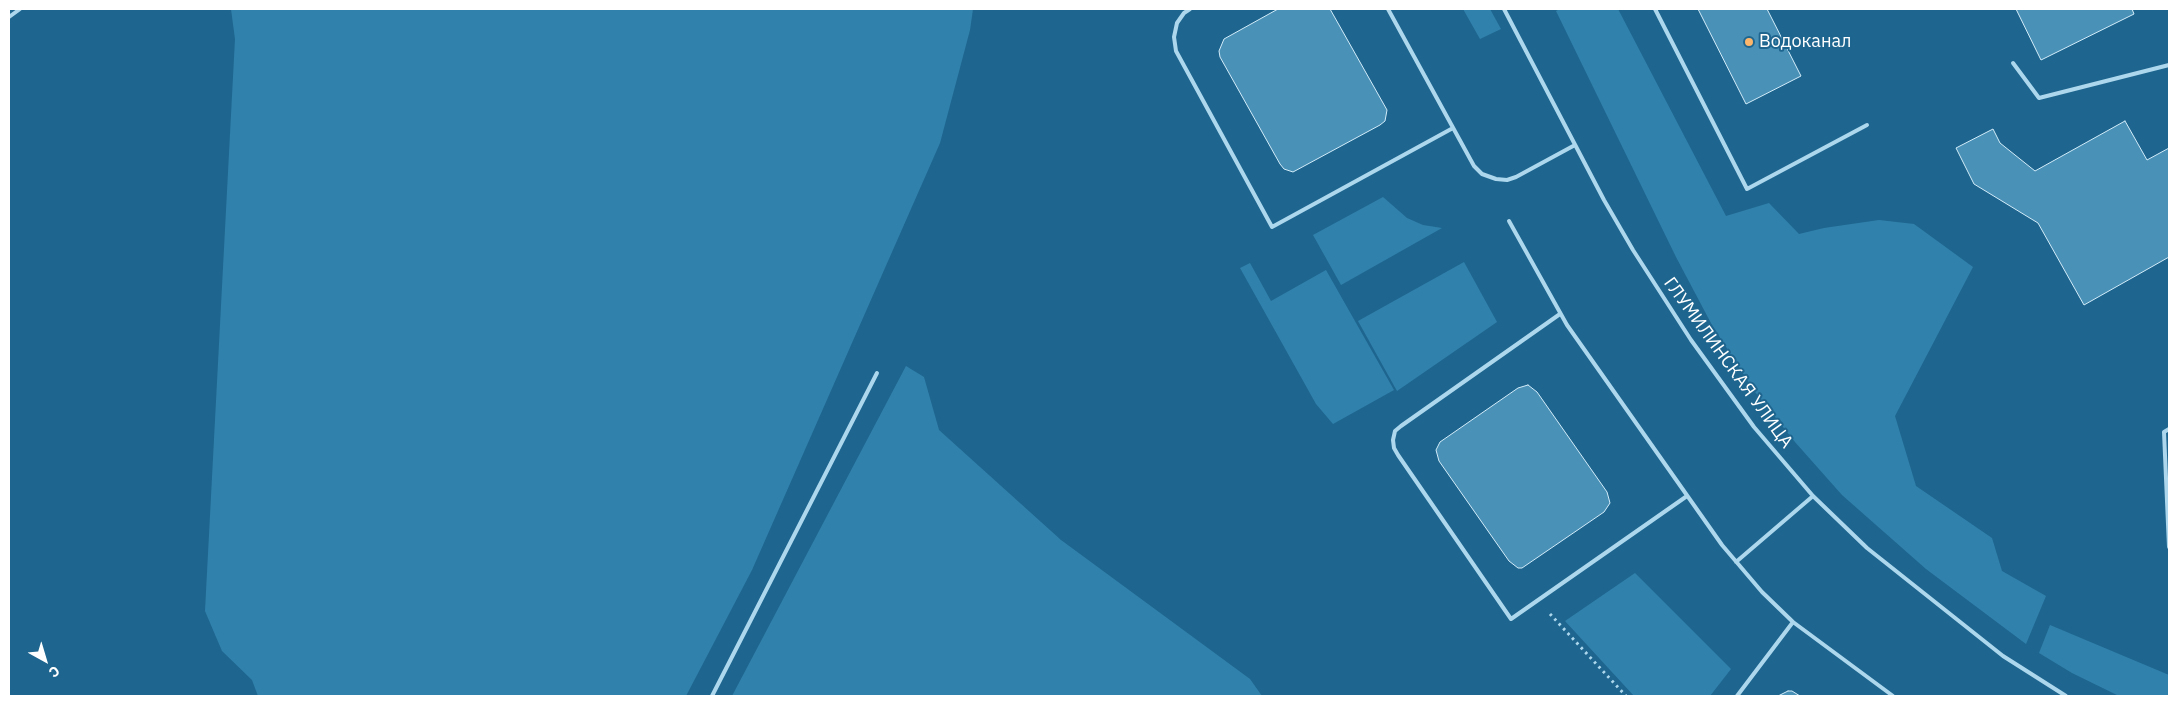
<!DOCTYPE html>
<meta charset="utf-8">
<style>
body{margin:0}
#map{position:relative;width:2178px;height:705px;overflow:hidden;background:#1e668f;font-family:"IBM Plex Sans",sans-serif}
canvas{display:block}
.frame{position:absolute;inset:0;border:10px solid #fff;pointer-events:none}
.north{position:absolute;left:20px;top:635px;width:50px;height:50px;-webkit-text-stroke:4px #1e668f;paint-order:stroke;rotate:141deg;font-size:14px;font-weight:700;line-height:20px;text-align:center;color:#fff}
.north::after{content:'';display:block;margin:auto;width:18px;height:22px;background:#fff;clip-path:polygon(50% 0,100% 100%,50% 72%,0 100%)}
</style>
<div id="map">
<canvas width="2178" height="705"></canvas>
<div class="frame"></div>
<div class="north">С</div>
</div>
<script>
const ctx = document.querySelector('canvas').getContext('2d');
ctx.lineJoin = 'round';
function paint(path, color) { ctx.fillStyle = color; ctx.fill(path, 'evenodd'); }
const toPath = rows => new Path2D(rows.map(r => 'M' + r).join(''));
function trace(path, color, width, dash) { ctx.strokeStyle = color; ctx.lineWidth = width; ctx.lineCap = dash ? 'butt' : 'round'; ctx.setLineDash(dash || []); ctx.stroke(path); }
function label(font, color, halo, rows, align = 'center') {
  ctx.font = font + ' "IBM Plex Sans",sans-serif'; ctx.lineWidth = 4; ctx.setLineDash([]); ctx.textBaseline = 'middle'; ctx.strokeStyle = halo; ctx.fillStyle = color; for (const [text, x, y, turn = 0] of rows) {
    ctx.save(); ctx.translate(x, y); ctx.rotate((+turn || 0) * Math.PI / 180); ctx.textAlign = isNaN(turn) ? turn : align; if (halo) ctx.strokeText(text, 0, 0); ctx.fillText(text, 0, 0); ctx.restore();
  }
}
paint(toPath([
 [231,9,973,9,970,30,940,143,752,570,686,696,258,696,252,680,222,651,205,611,235,39],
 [1463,9,1490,9,1501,29,1480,39],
 [1560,9,1618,9,1726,216,1769,203,1799,234,1824,228,1879,220,1914,224,1973,267,1895,416,1916,486,1992,538,2002,571,2046,596,2026,644,1926,569,1842,495,1795,442,1755,392,1712,325,1676,257,1556,11],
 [1383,197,1407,218,1423,225,1442,228,1341,285,1313,235],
 [1464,262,1497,322,1397,391,1358,321],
 [1250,263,1271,301,1326,270,1394,390,1333,424,1316,404,1240,268],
 [906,366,924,377,939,430,1061,540,1250,679,1262,696,732,696],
 [1635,573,1731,669,1710,696,1634,696,1565,621],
 [2050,625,2169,675,2169,696,2119,696,2072,673,2039,653]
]), '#3181ad');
const building = toPath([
 [1278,9,1330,9,1387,110,1385,121,1380,125,1293,172,1284,169,1280,164,1220,57,1219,51,1224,39,1278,9],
 [1698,9,1767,9,1801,76,1746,104,1698,9],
 [2016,9,2132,9,2134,14,2041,60,2016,9],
 [2125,121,2147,160,2169,148,2169,257,2084,305,2038,223,1974,184,1956,148,1993,129,2000,143,2035,171,2125,121],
 [1528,385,1537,392,1607,492,1610,503,1604,512,1522,568,1518,568,1509,561,1439,461,1436,450,1440,442,1518,388,1528,385],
 [1788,691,1792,691,1800,696,1778,696,1788,691]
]);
paint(building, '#4a91b8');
trace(building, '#d3ecf9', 1);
trace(toPath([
 [1550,614,1626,696]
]), '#add7ed', 3, [2.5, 4]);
trace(toPath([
 [1190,9,1184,13,1177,23,1174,37,1176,51,1272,227,1453,128],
 [1388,9,1474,166,1482,174,1496,179,1507,180,1516,177,1575,145],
 [1504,9,1604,200,1633,250,1691,340,1754,427,1813,496,1867,548,2003,656,2066,696],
 [1655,9,1747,189,1867,125],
 [9,17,20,9],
 [2013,63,2039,98,2169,65],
 [1509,221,1567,325,1722,545,1762,592,1793,622,1893,696],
 [1560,314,1401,426,1395,431,1393,440,1394,448,1398,455,1511,619,1687,496],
 [2169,429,2164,432,2169,547],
 [1736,562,1813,496],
 [712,696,877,373],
 [1737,696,1793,622]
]), '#add7ed', 4);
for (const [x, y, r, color] of [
 [1749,42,5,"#fcb66c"]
]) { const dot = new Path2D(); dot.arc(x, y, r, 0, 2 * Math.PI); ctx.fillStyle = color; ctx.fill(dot); trace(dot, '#1e668f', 2); }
label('18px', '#fff', '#1e668f', [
 ["Водоканал",1759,42]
], 'left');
label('18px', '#fff', '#1e668f', [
 ["ГЛУМИЛИНСКАЯ УЛИЦА",1728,363,54]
]);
</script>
